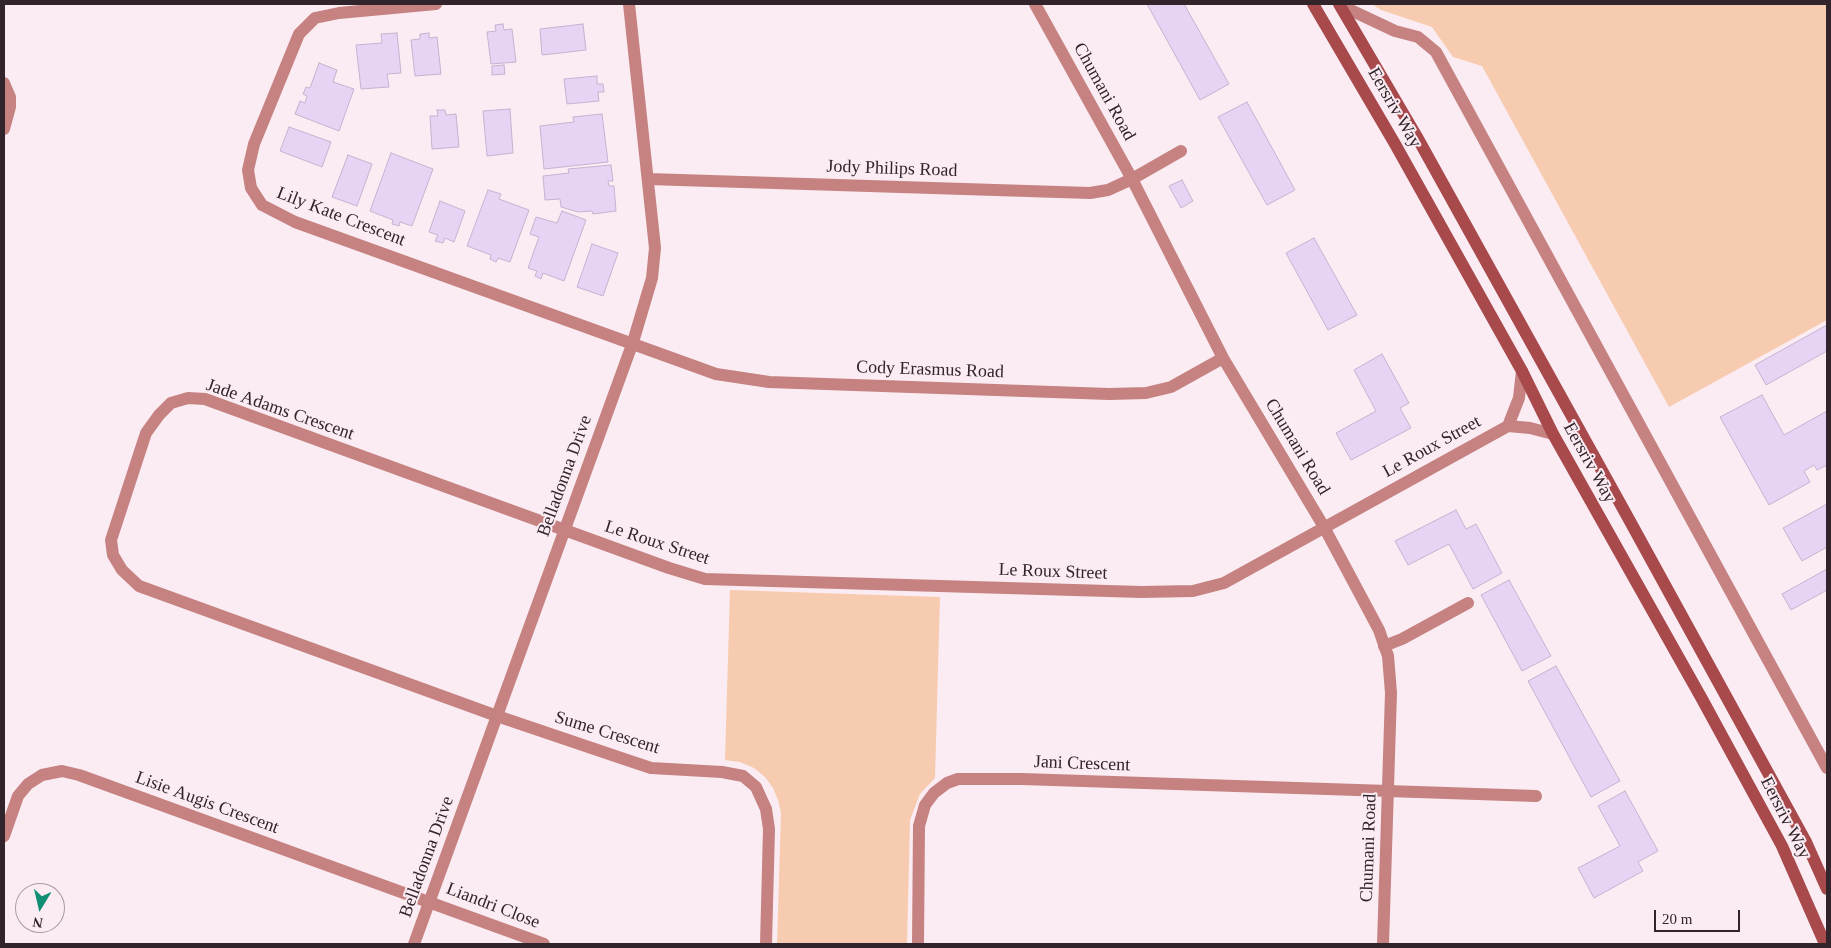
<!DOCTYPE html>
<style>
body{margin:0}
#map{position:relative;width:1831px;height:948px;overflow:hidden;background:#fbecf3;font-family:"Times New Roman",serif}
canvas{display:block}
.frame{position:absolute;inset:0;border:5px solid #31242b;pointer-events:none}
.north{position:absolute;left:15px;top:883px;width:50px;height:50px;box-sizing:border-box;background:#fbecf3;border:1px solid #aa9ca3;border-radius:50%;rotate:189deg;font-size:14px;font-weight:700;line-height:20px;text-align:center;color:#31242b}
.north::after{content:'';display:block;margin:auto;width:18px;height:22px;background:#108f74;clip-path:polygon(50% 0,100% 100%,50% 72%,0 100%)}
.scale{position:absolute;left:1654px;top:910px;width:86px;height:22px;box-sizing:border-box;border:2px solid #31242b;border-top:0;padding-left:6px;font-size:15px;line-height:18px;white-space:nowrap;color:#31242b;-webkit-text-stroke:4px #fbecf3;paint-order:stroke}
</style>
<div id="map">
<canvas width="1831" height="948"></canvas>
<div class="frame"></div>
<div class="north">N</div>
<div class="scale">20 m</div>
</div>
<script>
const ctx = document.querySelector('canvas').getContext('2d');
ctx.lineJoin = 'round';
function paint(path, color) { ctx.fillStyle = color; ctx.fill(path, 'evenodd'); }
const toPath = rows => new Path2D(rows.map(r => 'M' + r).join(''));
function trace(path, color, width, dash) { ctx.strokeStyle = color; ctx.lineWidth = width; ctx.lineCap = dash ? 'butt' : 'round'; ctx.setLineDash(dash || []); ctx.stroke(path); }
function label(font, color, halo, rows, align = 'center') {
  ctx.font = font + ' "Times New Roman",serif'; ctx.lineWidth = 4; ctx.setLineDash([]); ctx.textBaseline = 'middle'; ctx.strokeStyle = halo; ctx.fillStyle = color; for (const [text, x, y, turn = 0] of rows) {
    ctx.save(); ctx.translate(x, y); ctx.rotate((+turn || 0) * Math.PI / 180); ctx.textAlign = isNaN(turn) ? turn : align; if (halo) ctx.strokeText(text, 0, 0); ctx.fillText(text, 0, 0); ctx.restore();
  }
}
paint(toPath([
 [1372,4,1827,4,1827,320,1669,407,1482,66,1453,57,1432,27,1381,10],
 [730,590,940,597,935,778,920,794,910,820,907,944,777,944,781,813,778,800,773,788,765,777,754,768,740,762,725,760]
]), '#f6cbaf');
const building = toPath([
 [1147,4,1184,4,1229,84,1200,100,1147,4],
 [503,24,504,30,512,29,516,62,491,64,487,32,496,31,495,25,503,24],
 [583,24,586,50,542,55,540,29,583,24],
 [397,33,401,73,387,74,389,87,361,89,356,45,382,43,381,34,397,33],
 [429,33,429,38,437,37,441,74,415,76,411,40,420,39,420,34,429,33],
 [319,63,337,70,333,82,354,89,339,131,295,114,300,101,305,103,307,96,303,94,306,87,310,88,319,63],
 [504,65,505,74,492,75,492,66,504,65],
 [597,76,597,84,603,84,604,92,598,92,599,101,567,104,564,79,597,76],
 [1247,102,1295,190,1267,205,1218,117,1247,102],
 [510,109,513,153,487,156,483,111,510,109],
 [437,110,445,110,446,115,456,114,459,147,432,149,430,116,438,116,437,110],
 [602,114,608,162,544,169,540,126,574,122,573,117,602,114],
 [289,127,331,142,322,167,280,151,289,127],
 [391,153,433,169,412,226,400,222,399,226,392,224,393,220,370,211,391,153],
 [348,155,372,164,357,206,332,197,348,155],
 [611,165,613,181,608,181,609,186,614,186,616,211,593,214,592,211,578,212,561,207,560,199,545,200,543,176,569,173,568,169,611,165],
 [1182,180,1193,201,1181,208,1169,186,1182,180],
 [488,190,501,194,499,199,529,210,510,262,498,258,496,262,490,259,491,255,467,246,488,190],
 [440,201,465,211,454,242,445,238,443,243,435,241,438,235,429,232,440,201],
 [562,211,586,220,564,281,543,273,541,279,535,276,537,271,528,268,539,237,530,234,536,217,557,223,562,211],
 [1314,238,1357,315,1328,330,1286,253,1314,238],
 [592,244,618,253,603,296,577,287,592,244],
 [1827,325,1827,351,1766,385,1755,365,1827,325],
 [1382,354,1409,403,1400,408,1411,428,1351,460,1336,433,1376,411,1354,370,1382,354],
 [1762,395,1784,435,1827,411,1827,465,1817,470,1814,465,1804,471,1810,482,1769,505,1720,417,1762,395],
 [1827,504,1827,547,1802,561,1783,528,1827,504],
 [1456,510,1466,529,1476,524,1502,573,1473,589,1449,544,1408,565,1395,541,1456,510],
 [1827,569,1827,590,1791,610,1782,594,1827,569],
 [1509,580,1551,656,1522,671,1481,595,1509,580],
 [1556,666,1620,781,1591,797,1528,681,1556,666],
 [1625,791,1658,851,1638,862,1643,871,1594,898,1578,868,1620,846,1598,806,1625,791]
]);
paint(building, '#e7d3f4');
trace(building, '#c4b2d0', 1);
trace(toPath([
 [1340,5,1395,31,1418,37,1436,52,1827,768],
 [1132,179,1181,151],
 [1384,646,1402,639,1468,603],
 [1388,791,1536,796]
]), '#c58281', 12);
trace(toPath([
 [436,4,339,13,315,18,299,34,254,144,248,170,251,188,262,205,295,222,716,374,769,382,1109,394,1146,393,1171,387,1223,358],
 [1035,4,1132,179,1223,358,1324,527,1379,630,1388,656,1391,693,1383,944],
 [4,83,10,97,10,107,4,129],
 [648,179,1090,193,1108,190,1132,179],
 [1508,426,1519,398,1522,371],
 [4,836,18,796,28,784,42,775,62,771,79,775,544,944],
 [414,944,633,342,652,278,655,248,629,4],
 [766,944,769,829,766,809,756,787,743,776,722,772,651,768,624,759,497,716,139,586,122,570,113,555,111,540,146,433,159,415,171,403,188,398,205,399,669,568,705,579,1141,592,1193,591,1224,583,1508,426,1530,428,1553,434],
 [918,944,919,826,925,805,934,793,947,783,958,779,1022,779,1388,791]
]), '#c58281', 12);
trace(toPath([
 [1313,4,1395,144,1522,371,1553,434,1702,699,1782,846,1825,944],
 [1339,4,1417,137,1626,514,1806,842,1827,889]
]), '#a8494c', 12);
label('18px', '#31242b', '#fbecf3', [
 ["Chumani Road",1104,92,61],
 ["Eersriv Way",1394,108,60],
 ["Jody Philips Road",892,169,2],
 ["Lily Kate Crescent",341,217,21],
 ["Cody Erasmus Road",930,370,2],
 ["Jade Adams Crescent",280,410,19],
 ["Chumani Road",1297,447,59],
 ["Le Roux Street",1432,447,-29],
 ["Eersriv Way",1589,463,61],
 ["Belladonna Drive",565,476,-70],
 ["Le Roux Street",657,543,18],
 ["Le Roux Street",1053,572,2],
 ["Sume Crescent",607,733,17],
 ["Jani Crescent",1082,764,2],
 ["Lisie Augis Crescent",207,803,20],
 ["Eersriv Way",1785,818,63],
 ["Chumani Road",1369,848,-88],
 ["Belladonna Drive",427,857,-70],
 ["Liandri Close",493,906,21]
]);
</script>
